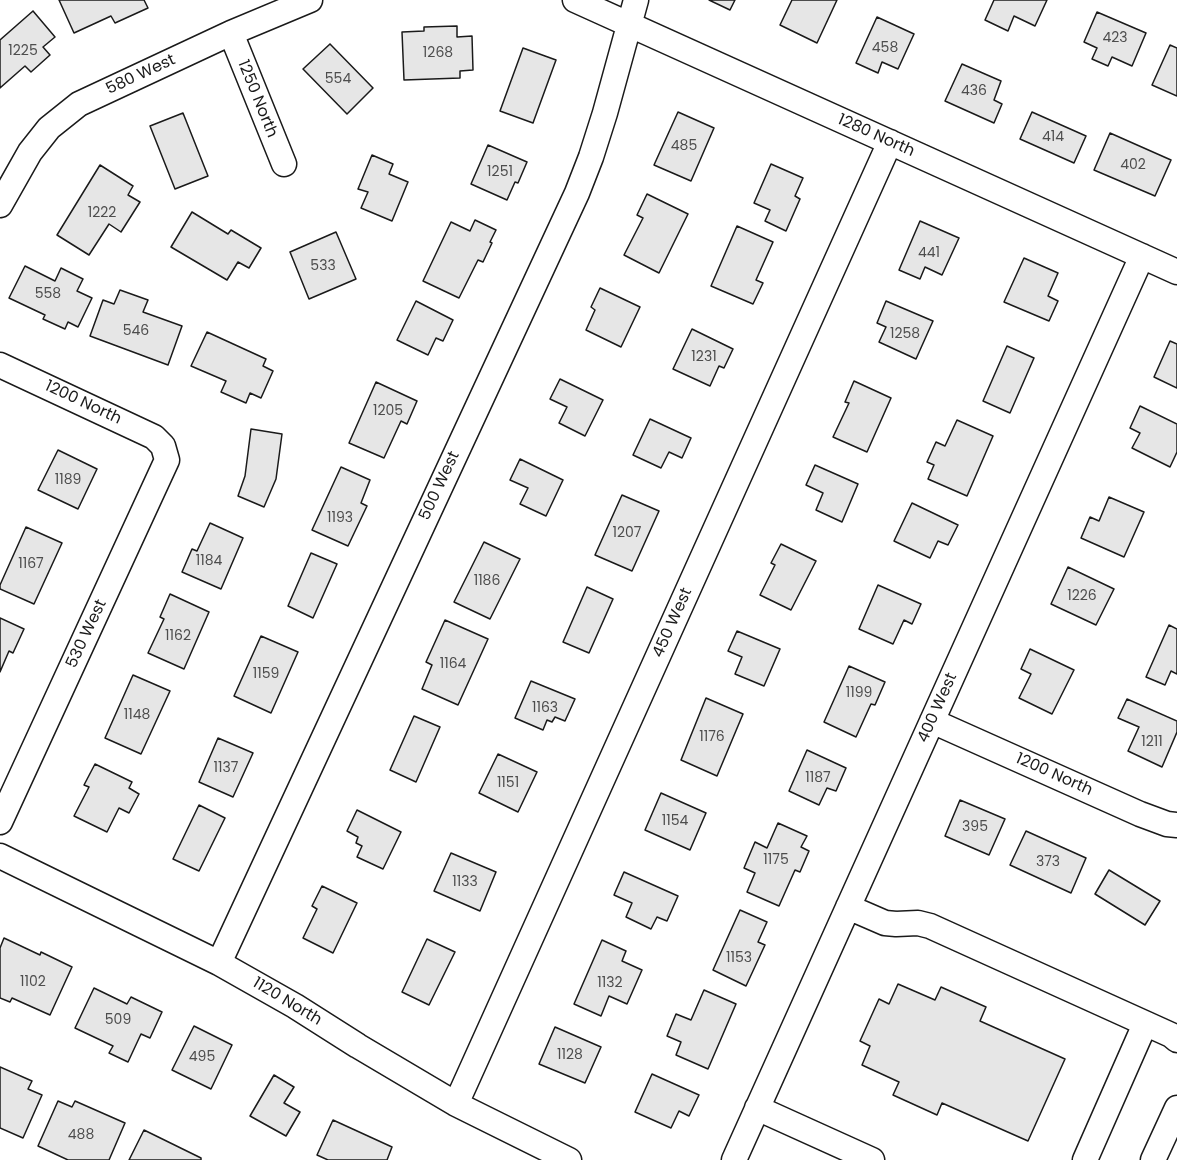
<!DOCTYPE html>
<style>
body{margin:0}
canvas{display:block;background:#fff}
</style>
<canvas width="1177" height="1160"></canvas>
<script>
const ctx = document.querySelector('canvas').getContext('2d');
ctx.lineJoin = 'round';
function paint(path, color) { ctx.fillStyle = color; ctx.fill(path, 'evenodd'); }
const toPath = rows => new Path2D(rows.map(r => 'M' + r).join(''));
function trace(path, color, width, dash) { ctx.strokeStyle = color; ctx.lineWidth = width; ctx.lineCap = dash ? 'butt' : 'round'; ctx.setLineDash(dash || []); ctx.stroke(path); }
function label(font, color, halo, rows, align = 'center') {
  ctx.font = font + ' Poppins,sans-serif'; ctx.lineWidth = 4.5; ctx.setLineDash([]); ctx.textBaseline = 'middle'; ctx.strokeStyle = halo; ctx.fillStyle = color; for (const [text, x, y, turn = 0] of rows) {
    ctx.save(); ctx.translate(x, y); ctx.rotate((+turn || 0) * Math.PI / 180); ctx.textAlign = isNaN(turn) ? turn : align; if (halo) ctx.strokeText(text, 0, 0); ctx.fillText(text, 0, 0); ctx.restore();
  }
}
const building = toPath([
 [59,0,144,0,148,8,115,23,111,16,74,33,59,0],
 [709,0,735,0,730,10,709,0],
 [792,0,837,0,817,43,780,25,792,0],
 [994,0,1047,0,1035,26,1014,16,1008,31,985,20,994,0],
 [33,11,55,37,43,47,50,55,31,72,25,66,0,88,0,40,33,11],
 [1097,12,1146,33,1132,66,1112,57,1108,66,1092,59,1097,48,1084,42,1097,12],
 [877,17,914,34,898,69,882,62,878,73,856,63,877,17],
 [457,26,457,37,472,36,473,70,460,71,460,78,404,80,402,32,424,31,424,27,457,26],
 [330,44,373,88,347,114,303,69,330,44],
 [1170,45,1177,48,1177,96,1152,85,1170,45],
 [523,48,556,60,533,123,500,111,523,48],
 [962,64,1001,81,994,100,1002,104,994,123,945,101,962,64],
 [678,112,714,128,691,181,654,165,678,112],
 [1032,112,1086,136,1074,163,1020,139,1032,112],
 [183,113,208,176,175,189,150,126,183,113],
 [1110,133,1171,160,1155,196,1094,170,1110,133],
 [488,145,527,162,518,183,515,182,507,200,471,184,488,145],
 [372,155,393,164,389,174,408,182,392,221,361,208,368,192,358,189,372,155],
 [771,164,803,178,795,196,800,199,786,231,765,221,770,210,754,203,771,164],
 [100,165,133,186,128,195,140,202,121,232,109,224,89,255,57,235,100,165],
 [647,194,688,214,659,273,624,255,643,218,637,215,647,194],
 [192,212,228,234,231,230,261,248,249,268,238,262,227,280,171,247,192,212],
 [475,220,496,230,490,242,492,243,483,262,478,260,459,298,423,281,451,222,470,231,475,220],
 [920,221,959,238,942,275,925,267,920,279,899,270,920,221],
 [737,226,773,242,756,280,763,283,753,304,711,286,737,226],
 [336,232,356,279,309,299,290,252,336,232],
 [1024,258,1058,273,1048,296,1058,301,1049,321,1004,302,1024,258],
 [25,266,55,281,61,268,83,279,77,291,92,298,78,327,68,322,65,329,43,319,45,315,9,298,25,266],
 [600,288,640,307,621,347,586,330,595,310,591,307,600,288],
 [120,290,148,300,143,312,182,326,168,365,90,336,103,300,114,304,120,290],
 [416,301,453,320,443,341,436,338,428,355,397,340,416,301],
 [886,301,933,321,916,359,879,342,886,327,877,323,886,301],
 [692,329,733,349,724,368,719,366,710,386,673,369,692,329],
 [207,332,266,359,263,366,273,371,261,398,250,393,246,403,221,392,226,381,191,366,207,332],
 [1170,341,1177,344,1177,388,1154,377,1170,341],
 [1007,346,1034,358,1010,413,983,401,1007,346],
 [560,379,603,400,585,436,559,423,567,407,550,399,560,379],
 [854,381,891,398,867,452,833,437,849,403,845,402,854,381],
 [376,382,417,401,407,424,401,421,384,458,349,443,376,382],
 [1140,406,1177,424,1177,452,1170,467,1132,448,1140,433,1130,428,1140,406],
 [650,419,691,438,682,458,669,452,661,468,633,455,650,419],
 [957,420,993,436,967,496,928,479,934,465,927,462,936,442,945,446,957,420],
 [251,429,282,434,276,479,264,507,238,496,245,476,251,429],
 [58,450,97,469,78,509,38,490,58,450],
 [520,459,563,480,546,516,520,504,528,488,510,480,520,459],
 [815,465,858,484,842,522,816,510,823,493,806,485,815,465],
 [341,467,370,480,361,503,367,506,348,546,312,530,341,467],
 [622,495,659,511,632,571,595,555,622,495],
 [1109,497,1144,512,1124,557,1081,538,1090,517,1099,521,1109,497],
 [912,503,958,525,948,545,938,541,930,558,894,541,912,503],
 [210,523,243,538,221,589,182,572,192,549,197,551,210,523],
 [26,527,62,543,34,604,0,589,0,585,26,527],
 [484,542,520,559,490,619,454,602,484,542],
 [781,544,816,561,791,610,760,595,775,565,771,563,781,544],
 [311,553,337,564,313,618,288,606,311,553],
 [1068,567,1114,589,1096,625,1051,604,1068,567],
 [878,585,921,604,912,624,904,620,893,644,859,629,878,585],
 [587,587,613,599,589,653,563,642,587,587],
 [170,594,209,612,184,669,148,653,164,619,160,617,170,594],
 [0,618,24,629,13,653,9,651,0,672,0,618],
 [445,620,488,639,458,705,422,689,432,665,426,662,445,620],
 [1169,625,1177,629,1177,674,1171,671,1165,685,1146,677,1169,625],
 [737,631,780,649,764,686,735,674,742,657,728,651,737,631],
 [261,636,298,652,271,713,234,696,261,636],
 [1030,649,1074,670,1052,714,1019,698,1031,674,1021,669,1030,649],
 [849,666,885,682,875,705,871,704,856,737,824,722,849,666],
 [133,675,170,691,141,754,105,738,133,675],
 [531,681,575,699,565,721,555,717,552,722,547,720,543,730,515,718,531,681],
 [706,698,743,714,717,776,681,760,706,698],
 [1127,699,1177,721,1177,732,1162,767,1128,751,1139,727,1118,718,1127,699],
 [414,716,440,727,416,782,390,770,414,716],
 [218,738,253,753,233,797,199,782,218,738],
 [807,750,846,768,836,791,827,788,819,805,789,791,807,750],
 [498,754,537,772,518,812,479,793,498,754],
 [95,764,132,782,129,788,139,794,129,813,119,808,107,832,74,816,89,787,84,785,95,764],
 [661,793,706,813,690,850,645,830,661,793],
 [960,800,1005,819,989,855,945,836,960,800],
 [199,805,225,818,199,871,173,859,199,805],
 [357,810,401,832,383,869,357,857,362,846,356,843,358,837,347,831,357,810],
 [778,823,807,836,801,847,809,851,800,872,795,870,779,906,747,892,755,873,744,868,755,842,767,848,778,823],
 [1026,831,1086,858,1071,893,1010,865,1026,831],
 [451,853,496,872,480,911,434,891,451,853],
 [1109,870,1160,901,1145,925,1095,894,1109,870],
 [624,872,678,896,667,921,657,917,651,929,626,917,632,903,614,895,624,872],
 [322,886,357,903,333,953,303,938,317,909,312,906,322,886],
 [740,910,767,922,758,942,765,945,746,986,713,970,740,910],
 [4,938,40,955,41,952,72,967,50,1015,12,998,10,1002,0,998,0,948,4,938],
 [427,939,455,952,429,1005,402,992,427,939],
 [602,940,626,951,622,961,642,970,627,1004,609,996,601,1016,574,1004,602,940],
 [898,984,935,1000,941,987,986,1007,980,1021,1065,1059,1028,1141,942,1103,937,1115,893,1095,899,1082,862,1065,870,1046,860,1041,879,999,889,1004,898,984],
 [94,988,127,1004,131,997,162,1012,150,1038,141,1034,128,1062,109,1053,113,1046,75,1028,94,988],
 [704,990,736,1004,708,1069,676,1055,681,1042,667,1036,676,1014,691,1020,704,990],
 [194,1026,232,1045,211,1089,172,1070,194,1026],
 [555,1027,601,1047,585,1083,539,1064,555,1027],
 [0,1067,32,1081,28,1089,42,1095,23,1138,0,1128,0,1067],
 [652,1074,699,1095,689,1116,679,1111,671,1128,635,1112,652,1074],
 [274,1075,294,1087,284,1103,300,1112,286,1136,250,1116,274,1075],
 [58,1101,72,1107,75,1101,125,1123,109,1160,68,1160,38,1146,58,1101],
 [333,1120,392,1147,387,1160,328,1160,317,1155,333,1120],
 [144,1130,201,1158,201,1160,129,1160,144,1130]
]);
paint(building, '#e6e6e6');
trace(building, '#1a1a1a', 1.5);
const minor = toPath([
 [575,0,1177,272],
 [231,33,284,164],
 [0,205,30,152,49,128,79,104,231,33,310,0],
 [0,365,154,437,163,446,167,460,0,822],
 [932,721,1140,814,1167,824,1177,825],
 [0,856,219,963,295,1006,358,1046,456,1104,569,1160],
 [848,907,885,923,896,924,918,923,930,926,1171,1035,1177,1040],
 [219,963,577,193,591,157,605,113,636,0],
 [456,1104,890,142],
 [757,1108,872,1160],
 [734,1160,1142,256],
 [1085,1160,1145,1024],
 [1153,1160,1177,1108]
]);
trace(minor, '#1a1a1a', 27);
trace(minor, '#fff', 24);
label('14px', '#4d4d4d', null, [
 ["423",1115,38],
 ["458",885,48],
 ["1225",23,51],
 ["1268",438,53],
 ["554",338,79],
 ["436",974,91],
 ["414",1053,137],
 ["485",684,146],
 ["402",1133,165],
 ["1251",500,172],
 ["1222",102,213],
 ["441",929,253],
 ["533",323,266],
 ["558",48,294],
 ["546",136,331],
 ["1258",905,334],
 ["1231",704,357],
 ["1205",388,411],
 ["1189",68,480],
 ["1193",340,518],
 ["1207",627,533],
 ["1184",209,561],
 ["1167",31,564],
 ["1186",487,581],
 ["1226",1082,596],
 ["1162",178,636],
 ["1164",453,664],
 ["1159",266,674],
 ["1199",859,693],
 ["1163",545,708],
 ["1148",137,715],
 ["1176",712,737],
 ["1211",1152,742],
 ["1137",226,768],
 ["1187",818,778],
 ["1151",508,783],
 ["1154",675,821],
 ["395",975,827],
 ["1175",776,860],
 ["373",1048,862],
 ["1133",465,882],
 ["1153",739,958],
 ["1102",33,982],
 ["1132",610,983],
 ["509",118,1020],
 ["1128",570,1055],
 ["495",202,1057],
 ["488",81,1135]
]);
label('16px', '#1a1a1a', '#fff', [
 ["580 West",141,75,-25],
 ["1250 North",257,99,68],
 ["1280 North",876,136,24],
 ["1200 North",83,403,25],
 ["500 West",440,486,-65],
 ["450 West",673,623,-66],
 ["530 West",87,634,-65],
 ["400 West",938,708,-66],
 ["1200 North",1054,775,24],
 ["1120 North",287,1002,31]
]);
</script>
